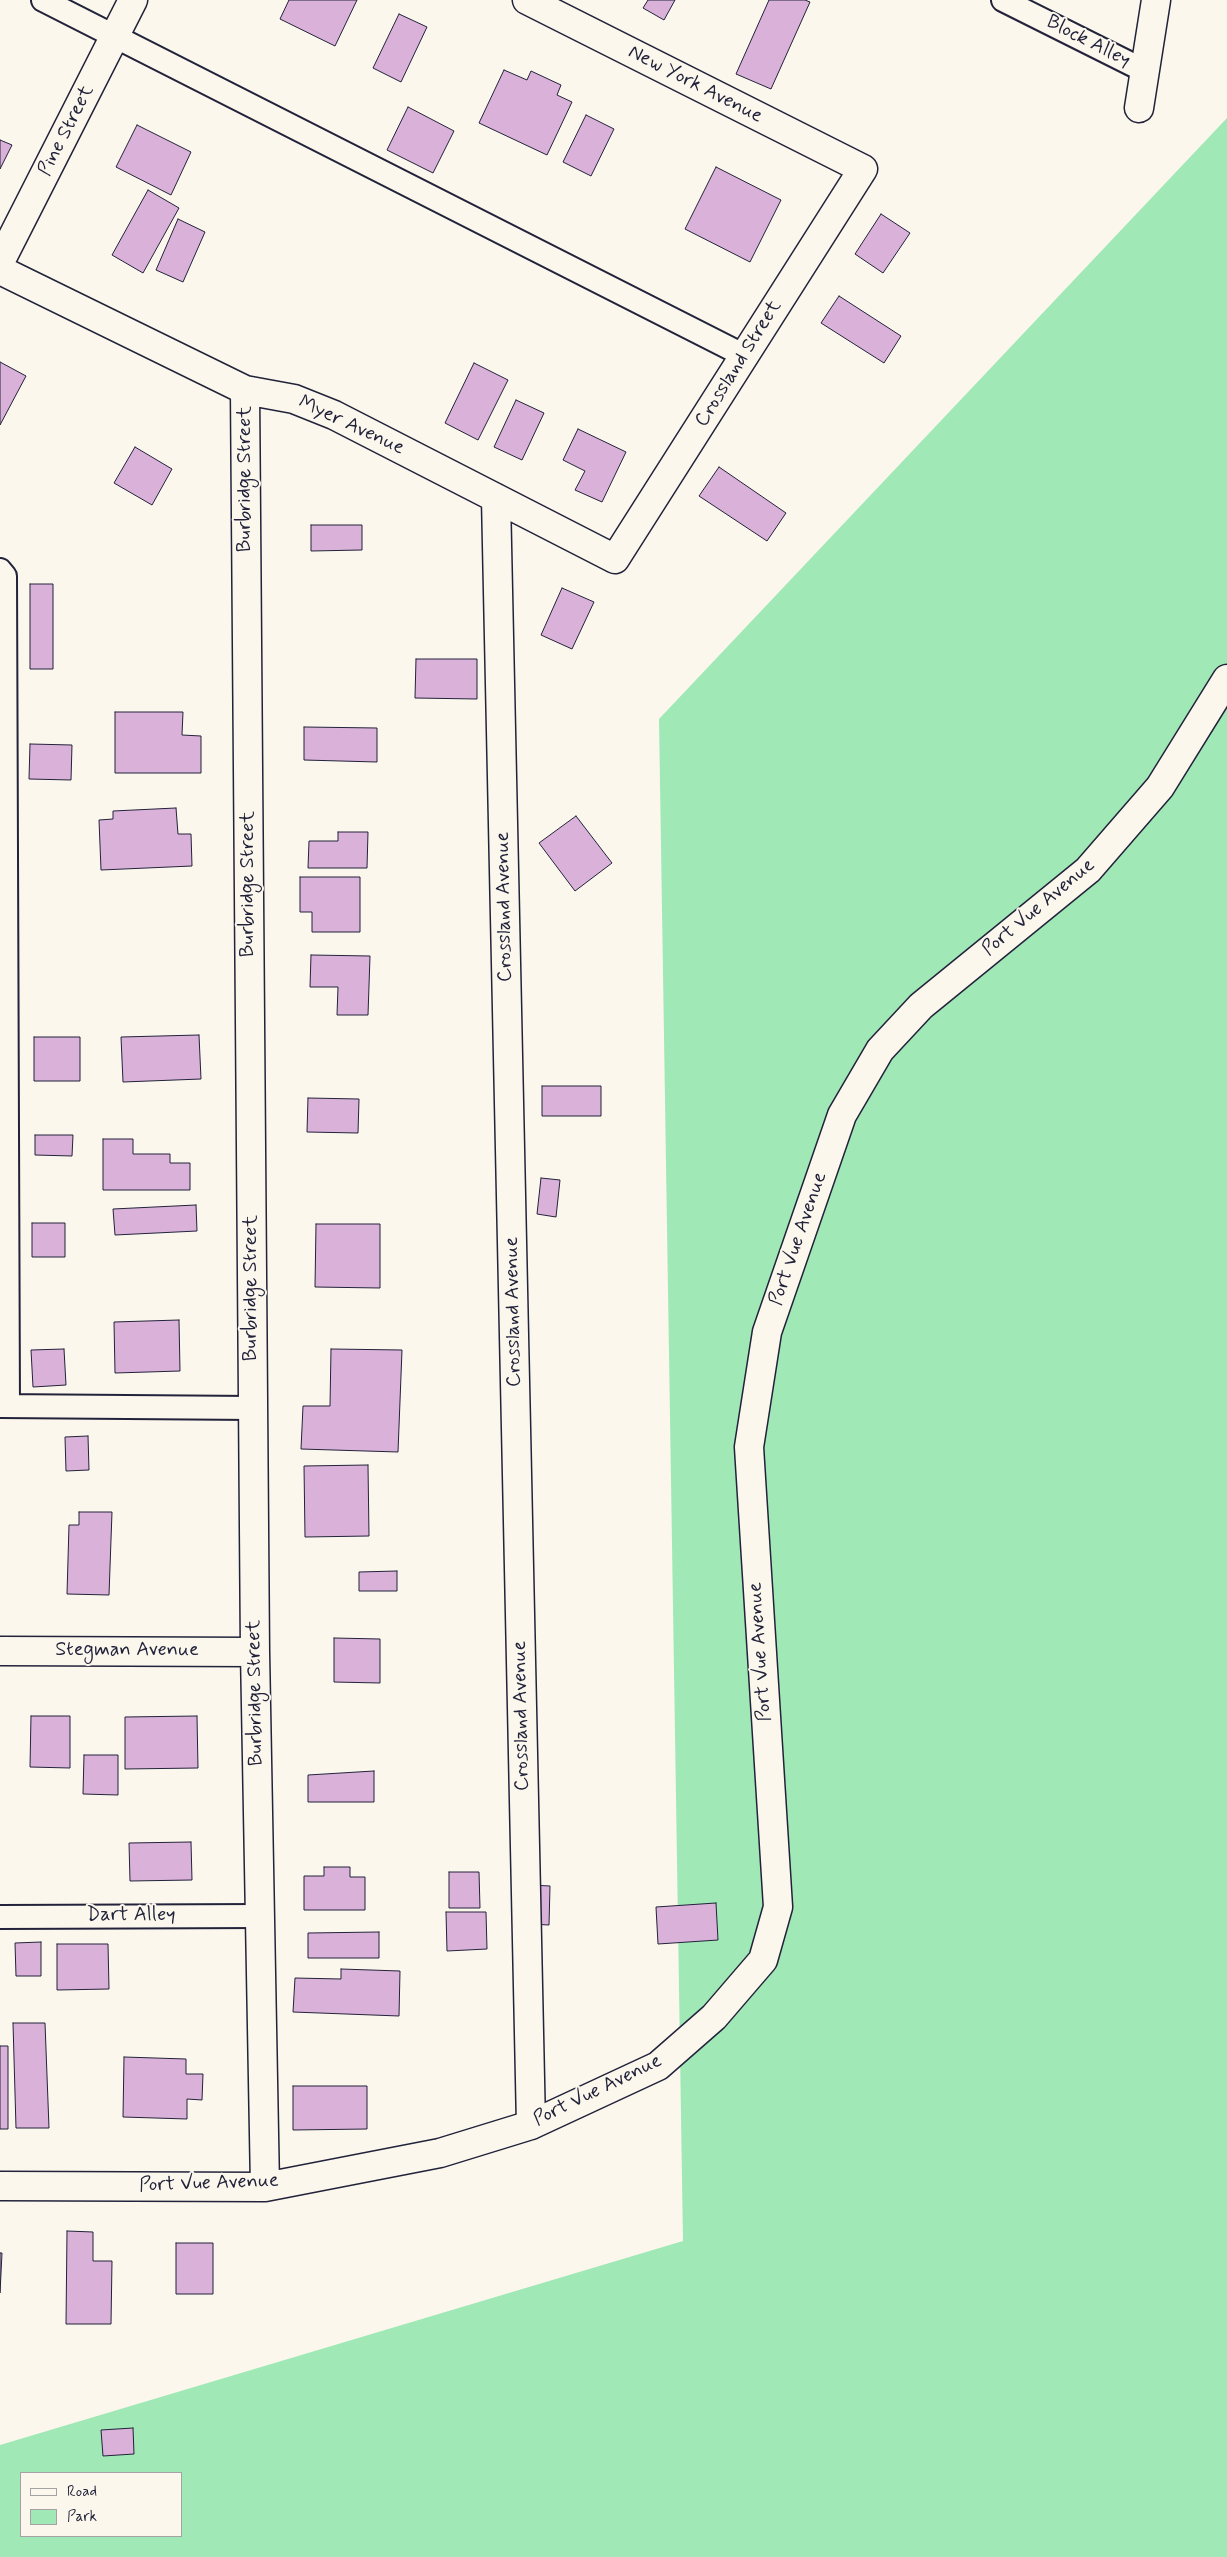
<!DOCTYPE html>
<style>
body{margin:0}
#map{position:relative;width:1227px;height:2557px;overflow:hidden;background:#fbf7ec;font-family:Mynerve,sans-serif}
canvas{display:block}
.legend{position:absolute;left:20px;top:2472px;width:162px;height:65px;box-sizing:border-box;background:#fbf7ec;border:1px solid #a4a2a5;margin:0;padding:6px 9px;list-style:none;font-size:15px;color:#22223b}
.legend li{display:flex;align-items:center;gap:10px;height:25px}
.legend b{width:25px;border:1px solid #a4a2a5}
</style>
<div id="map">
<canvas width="1227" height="2557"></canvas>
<ul class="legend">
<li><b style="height:6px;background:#fbf7ec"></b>Road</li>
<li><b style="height:14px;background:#a0e8b6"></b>Park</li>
</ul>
</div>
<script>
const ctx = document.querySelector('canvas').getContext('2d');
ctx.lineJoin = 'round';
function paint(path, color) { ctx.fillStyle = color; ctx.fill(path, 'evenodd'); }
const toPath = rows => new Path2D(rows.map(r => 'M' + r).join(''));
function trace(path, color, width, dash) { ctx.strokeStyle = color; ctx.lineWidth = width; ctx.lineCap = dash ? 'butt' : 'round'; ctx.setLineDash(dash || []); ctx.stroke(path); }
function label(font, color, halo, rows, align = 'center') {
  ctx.font = font + ' Mynerve,sans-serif'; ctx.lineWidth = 4; ctx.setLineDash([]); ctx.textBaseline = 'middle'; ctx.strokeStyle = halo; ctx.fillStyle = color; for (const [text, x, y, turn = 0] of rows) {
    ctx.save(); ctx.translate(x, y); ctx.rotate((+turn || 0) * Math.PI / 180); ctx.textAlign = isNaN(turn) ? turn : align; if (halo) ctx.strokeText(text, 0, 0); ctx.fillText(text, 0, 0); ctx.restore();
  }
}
paint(toPath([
 [1227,118,1227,2557,0,2557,0,2445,683,2241,659,719],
 [21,2473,181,2473,181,2536,21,2536]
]), '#a0e8b6');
const building = toPath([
 [289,0,357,0,335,46,280,19,289,0],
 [648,0,675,0,664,20,643,8,648,0],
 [769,0,805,0,810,2,771,89,736,74,769,0],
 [399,14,427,27,401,82,373,68,399,14],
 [504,70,527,80,531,71,561,85,557,95,572,102,547,155,479,123,504,70],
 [408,107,454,131,433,173,387,150,408,107],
 [586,115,614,129,591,176,563,162,586,115],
 [137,125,191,152,171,195,116,167,137,125],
 [0,140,12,145,0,169,0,140],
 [716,167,781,200,750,262,685,229,716,167],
 [148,190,179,208,143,273,112,255,148,190],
 [881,214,910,233,883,273,855,254,881,214],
 [178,219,205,232,183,282,156,270,178,219],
 [839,296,901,336,884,363,821,323,839,296],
 [0,362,26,376,0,425,0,362],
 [474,363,508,380,478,440,445,423,474,363],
 [516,400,544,413,522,460,494,447,516,400],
 [578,429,626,452,602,502,575,490,585,471,563,460,578,429],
 [135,447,172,469,152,505,114,483,135,447],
 [719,467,786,513,767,541,699,496,719,467],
 [311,525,362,525,362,550,311,551,311,525],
 [30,584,53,584,53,669,30,669,30,584],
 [562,588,594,602,572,649,541,635,562,588],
 [416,659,477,659,477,699,415,698,416,659],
 [115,712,183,712,182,735,201,736,201,773,115,773,115,712],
 [304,727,377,728,377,762,304,760,304,727],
 [30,744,72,745,71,780,29,779,30,744],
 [176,808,178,834,191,834,192,866,101,870,99,820,113,819,113,811,176,808],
 [576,816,612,863,575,891,539,843,576,816],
 [338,832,368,832,367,868,308,868,309,841,338,841,338,832],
 [300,877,360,877,360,932,312,932,312,912,300,912,300,877],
 [311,955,370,956,368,1015,337,1015,338,987,310,987,311,955],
 [199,1035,201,1079,123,1082,121,1037,199,1035],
 [34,1037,80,1037,80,1081,34,1081,34,1037],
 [542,1086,601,1086,601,1116,542,1116,542,1086],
 [308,1098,359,1099,358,1133,307,1132,308,1098],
 [35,1135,73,1135,72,1156,35,1155,35,1135],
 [103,1139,133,1139,133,1154,170,1154,170,1163,190,1163,190,1190,103,1190,103,1139],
 [541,1178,560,1180,556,1217,537,1214,541,1178],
 [196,1205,197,1231,115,1235,113,1209,196,1205],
 [32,1223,65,1223,65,1257,32,1257,32,1223],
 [316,1224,380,1224,380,1288,315,1287,316,1224],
 [179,1320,180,1371,115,1373,114,1322,179,1320],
 [64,1349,66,1385,33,1387,31,1350,64,1349],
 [331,1349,402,1350,398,1452,301,1449,303,1406,330,1406,331,1349],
 [88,1436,89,1470,66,1471,65,1437,88,1436],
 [368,1465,369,1536,305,1537,304,1466,368,1465],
 [79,1512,112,1512,109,1595,67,1594,69,1525,79,1525,79,1512],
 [397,1571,397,1591,359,1591,359,1572,397,1571],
 [334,1638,380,1639,380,1683,334,1682,334,1638],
 [31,1716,70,1716,70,1768,30,1767,31,1716],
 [197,1716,198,1768,125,1769,125,1717,197,1716],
 [84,1755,118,1755,118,1795,83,1794,84,1755],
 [374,1771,374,1802,308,1802,308,1775,374,1771],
 [191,1842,192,1880,130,1881,129,1843,191,1842],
 [324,1867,350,1867,350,1877,365,1877,365,1910,304,1910,304,1876,324,1876,324,1867],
 [449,1872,479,1872,480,1908,449,1908,449,1872],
 [530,1885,550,1886,549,1925,529,1924,530,1885],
 [716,1903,718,1940,658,1944,656,1907,716,1903],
 [446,1912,486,1912,487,1949,447,1951,446,1912],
 [379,1932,379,1958,308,1958,308,1933,379,1932],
 [41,1942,41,1976,16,1976,15,1943,41,1942],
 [57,1944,108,1944,109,1989,57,1990,57,1944],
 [341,1969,400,1971,399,2016,293,2012,295,1978,341,1979,341,1969],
 [13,2023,45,2023,49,2128,16,2128,13,2023],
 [0,2046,8,2046,8,2129,0,2129,0,2046],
 [124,2057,186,2059,186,2074,203,2074,202,2100,187,2099,187,2119,123,2117,124,2057],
 [293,2086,367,2086,367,2129,293,2130,293,2086],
 [67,2231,93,2232,93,2261,112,2261,111,2324,66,2324,67,2231],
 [176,2243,213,2243,213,2294,176,2294,176,2243],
 [0,2253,2,2253,0,2293,0,2253],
 [133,2428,134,2454,103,2456,101,2430,133,2428]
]);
paint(building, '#dab2d9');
trace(building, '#22223b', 1);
const service = toPath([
 [43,0,745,356],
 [1003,0,1145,71],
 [0,570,5,576,8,1406],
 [0,1406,253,1408],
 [0,1917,261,1916]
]);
const minor = toPath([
 [1139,108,1156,0],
 [0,262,133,0],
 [0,270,245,390,294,399,334,415,615,559,863,169,527,0],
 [245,390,255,1652,265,2187],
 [496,498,531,2125],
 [0,1651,255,1652],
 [0,2186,265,2187,440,2153,531,2125,658,2066,714,2017,763,1960,778,1907,749,1447,767,1332,842,1115,880,1050,921,1006,1088,870,1160,787,1227,679]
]);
trace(service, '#22223b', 26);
trace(minor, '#22223b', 31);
trace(service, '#fbf7ec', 22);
trace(minor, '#fbf7ec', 28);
label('20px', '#22223b', '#fbf7ec', [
 ["Block Alley",1088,42,27],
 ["New York Avenue",695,85,27],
 ["Pine Street",67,131,-63],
 ["Crossland Street",739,364,-58],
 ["Myer Avenue",351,426,25],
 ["Burbridge Street",246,479,-90],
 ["Burbridge Street",249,884,-90],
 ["Crossland Avenue",505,907,-91],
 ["Port Vue Avenue",1039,908,-40],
 ["Port Vue Avenue",799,1239,-71],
 ["Burbridge Street",252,1288,-90],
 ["Crossland Avenue",514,1312,-91],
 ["Stegman Avenue",127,1651],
 ["Port Vue Avenue",761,1652,-94],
 ["Burbridge Street",256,1693,-91],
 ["Crossland Avenue",522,1716,-91],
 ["Dart Alley",131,1916],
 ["Port Vue Avenue",598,2091,-26],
 ["Port Vue Avenue",209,2184,-2]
]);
</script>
